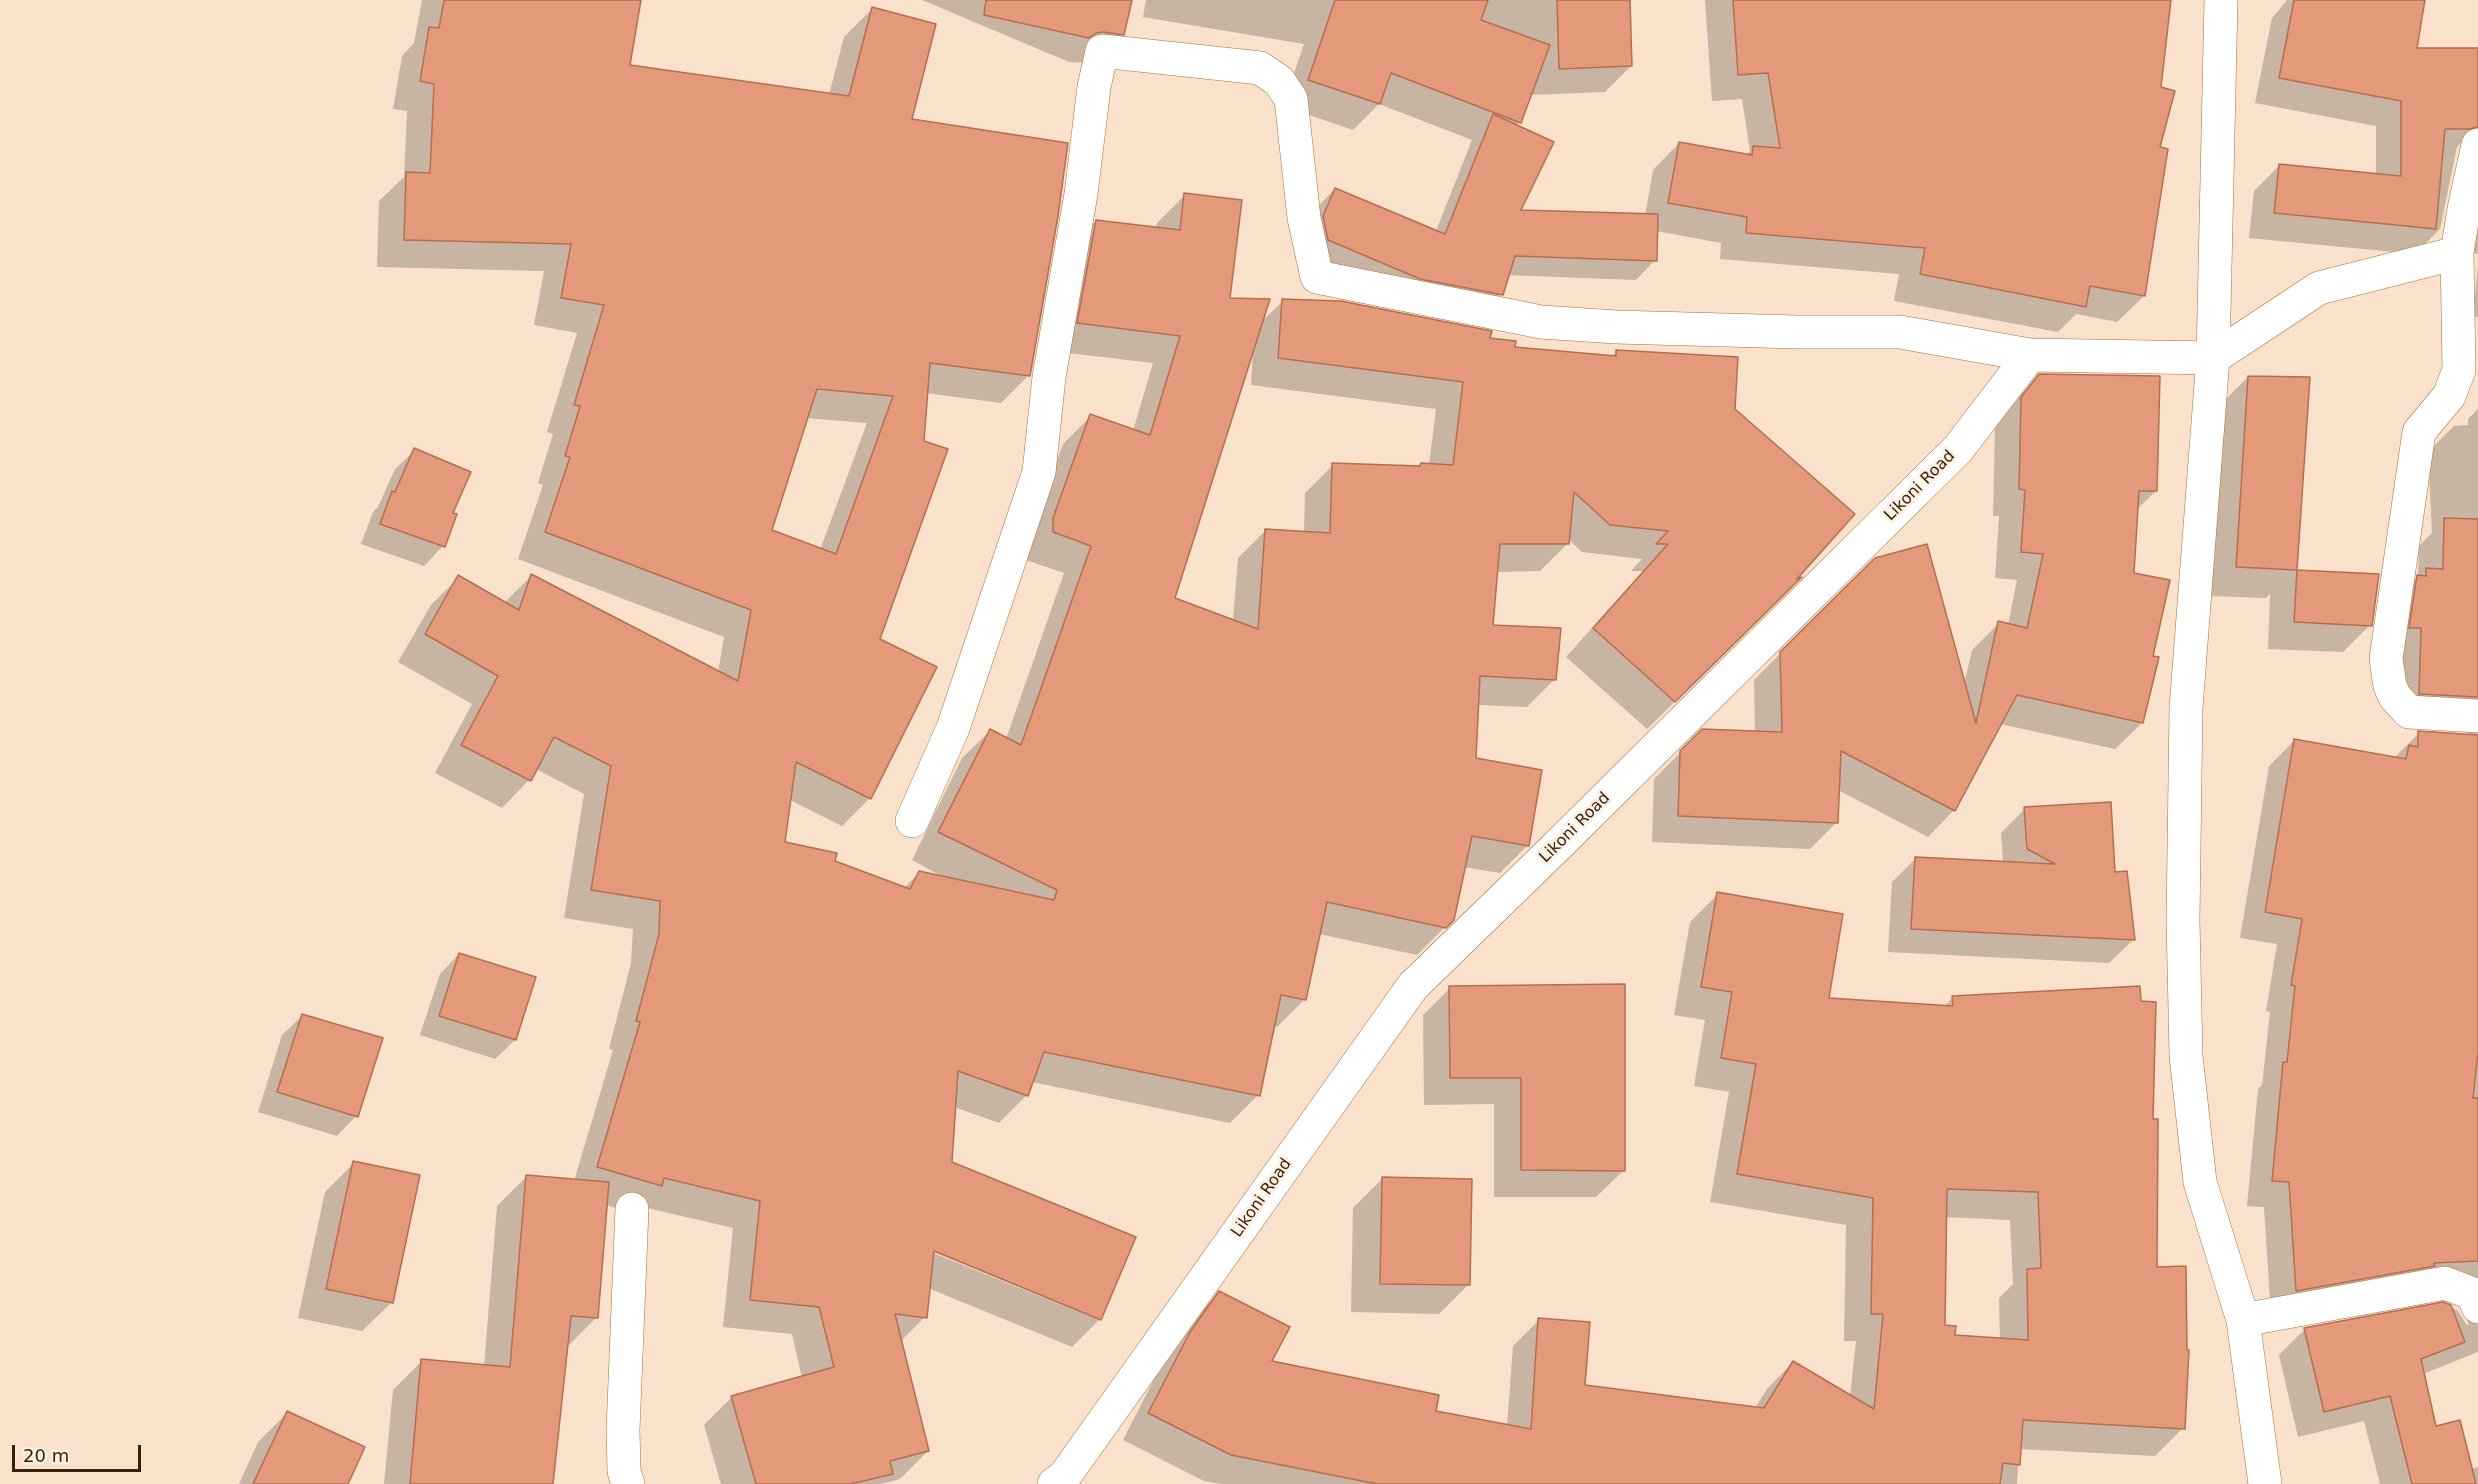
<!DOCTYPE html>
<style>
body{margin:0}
#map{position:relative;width:2478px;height:1484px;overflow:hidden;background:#fae1cb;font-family:"DejaVu Sans",sans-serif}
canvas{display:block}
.scale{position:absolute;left:12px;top:1445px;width:129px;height:27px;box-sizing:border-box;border:3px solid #351f07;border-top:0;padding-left:8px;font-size:18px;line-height:21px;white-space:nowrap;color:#351f07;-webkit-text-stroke:4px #fdf0e5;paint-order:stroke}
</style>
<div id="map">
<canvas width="2478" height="1484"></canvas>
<div class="scale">20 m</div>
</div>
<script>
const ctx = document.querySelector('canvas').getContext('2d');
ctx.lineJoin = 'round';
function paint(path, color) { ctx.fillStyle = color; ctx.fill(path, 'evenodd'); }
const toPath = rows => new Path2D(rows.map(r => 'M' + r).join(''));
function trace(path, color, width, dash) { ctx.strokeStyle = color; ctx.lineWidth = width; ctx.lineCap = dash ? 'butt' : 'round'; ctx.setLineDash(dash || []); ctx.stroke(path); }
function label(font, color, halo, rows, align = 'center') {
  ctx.font = font + ' "DejaVu Sans",sans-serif'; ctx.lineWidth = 6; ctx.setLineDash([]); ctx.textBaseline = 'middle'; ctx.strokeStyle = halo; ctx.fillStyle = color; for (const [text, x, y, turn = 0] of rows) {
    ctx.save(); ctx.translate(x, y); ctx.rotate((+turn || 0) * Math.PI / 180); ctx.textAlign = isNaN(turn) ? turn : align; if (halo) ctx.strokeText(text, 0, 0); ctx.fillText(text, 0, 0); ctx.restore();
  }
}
paint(toPath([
 [422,0,640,0,628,66,829,95,844,37,872,9,910,120,1029,375,1001,403,926,393,878,639,870,798,842,826,790,800,784,843,904,888,920,872,945,878,912,860,962,758,990,731,1006,739,1064,573,1026,560,1026,547,1063,444,1091,416,1133,431,1153,363,1051,351,1068,249,1096,221,1156,228,1157,223,1185,195,1228,299,1260,323,1283,301,1488,339,1514,349,1611,357,1617,352,1734,409,1792,581,1797,580,1647,729,1566,657,1643,571,1631,571,1642,559,1582,552,1568,539,1568,543,1540,571,1496,572,1491,626,1555,679,1527,707,1477,705,1474,760,1528,845,1500,873,1464,867,1453,919,1417,955,1319,934,1305,999,1277,1027,1273,1026,1258,1095,1230,1123,1032,1082,1027,1095,999,1123,954,1107,950,1163,1100,1319,1072,1347,928,1288,925,1317,900,1342,928,1451,900,1479,881,1484,721,1484,704,1425,732,1397,802,1378,792,1334,723,1327,733,1228,639,1206,633,1213,606,1205,597,1317,568,1346,552,1484,384,1484,393,1390,422,1361,484,1367,497,1206,526,1177,574,1181,613,1050,609,1049,631,963,633,929,564,918,584,794,536,769,529,780,502,808,435,773,472,704,398,662,431,605,459,577,504,603,531,576,718,673,724,637,518,559,543,485,538,483,553,434,547,432,577,333,534,325,544,271,377,267,379,201,404,177,407,111,393,109,402,56,414,43],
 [1253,350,1251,385,1436,409,1429,465,1421,464,1418,467,1333,465,1305,493,1304,533,1266,530,1238,558,1233,621,1173,599],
 [806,418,867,423,820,550,770,531],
 [927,1247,1089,1313,1089,1316,926,1250],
 [922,0,1130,0,1123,34,1093,63,1069,62],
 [1146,0,1628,0,1631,66,1605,92,1530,95,1520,122,1516,126,1518,212,1645,216,1653,170,1679,143,1746,155,1750,151,1742,99,1712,101,1705,0,2169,0,2159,88,2158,149,2144,296,2117,322,2076,314,2058,332,1894,301,1899,274,1720,259,1721,243,1656,231,1655,260,1636,280,1507,275,1501,294,1482,314,1309,260,1315,209,1335,189,1436,231,1472,140,1379,104,1353,130,1283,106,1304,44,1143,17],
 [2287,0,2424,0,2415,49,2478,126,2457,147,2440,229,2415,254,2249,238,2254,191,2279,166,2376,175,2376,126,2255,103,2272,18],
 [2478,173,2478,254,2460,252],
 [2478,265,2478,317,2473,317],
 [2040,375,2156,491,2136,510,2132,574,2151,657,2142,723,2115,749,2000,724,1954,810,1928,837,1838,790,1837,822,1810,849,1652,842,1654,779,1703,730,1755,733,1754,680,1875,559,1964,685,1972,650,1999,623,2008,625,2017,580,1995,578,1999,516,1993,516,1995,425,2013,403],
 [2248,377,2308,379,2295,571,2378,575,2370,625,2343,652,2268,649,2270,594,2266,598,2208,596,2219,406],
 [2478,409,2478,1352,2423,1374,2435,1427,2471,1469,2478,1467,2478,1484,2380,1484,2364,1421,2298,1437,2279,1355,2305,1329,2443,1304,2457,1310,2467,1325,2469,1324,2460,1306,2425,1291,2271,1316,2264,1207,2247,1206,2258,1089,2262,1085,2270,1012,2266,1011,2277,944,2240,938,2269,766,2295,740,2394,758,2419,733,2471,736,2462,726,2394,719,2392,603,2418,577,2419,546,2432,533,2428,452,2454,426,2468,425,2468,419],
 [415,450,451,514,455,515,443,546,424,566,361,544,373,512,378,507,395,469],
 [2025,809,2114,874,2133,940,2109,963,1888,952,1892,882,1916,858,2003,863,2001,833],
 [1718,894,1827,999,1944,1007,1953,997,2152,1120,2156,1269,2183,1428,2155,1456,2019,1449,2017,1484,1221,1484,1204,1481,1123,1440,1164,1360,1193,1319,1219,1293,1270,1362,1434,1413,1507,1426,1513,1346,1539,1320,1584,1387,1755,1408,1767,1389,1793,1362,1850,1397,1856,1341,1844,1341,1846,1225,1710,1202,1729,1092,1694,1086,1705,1020,1674,1015,1690,922],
 [1945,1217,2010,1220,2013,1284,1999,1298,2000,1340,1953,1337,1944,1327],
 [459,954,534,978,515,1040,495,1059,420,1035,440,974],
 [1450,988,1624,1170,1596,1197,1494,1197,1494,1104,1424,1105,1423,1015],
 [302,1016,356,1116,337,1136,258,1112,282,1035],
 [354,1163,392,1302,362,1331,298,1318,325,1192],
 [1382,1179,1468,1285,1439,1314,1351,1312,1353,1208],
 [287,1413,346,1484,239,1484,258,1442]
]), '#0003');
const building = toPath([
 [444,0,641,0,630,65,849,96,872,7,936,24,912,119,1068,143,1058,216,1030,376,930,363,924,441,948,449,880,639,937,667,871,799,796,762,785,842,837,853,835,861,910,889,919,871,1054,900,1057,890,938,832,990,729,1021,745,1091,546,1053,532,1053,518,1090,414,1150,435,1180,336,1077,323,1096,220,1180,230,1184,193,1242,200,1230,298,1270,299,1175,598,1258,629,1265,529,1330,533,1332,463,1420,466,1421,463,1453,465,1463,382,1278,358,1282,299,1341,301,1492,331,1490,338,1516,341,1515,347,1616,356,1616,350,1738,357,1735,409,1855,514,1797,579,1802,577,1675,702,1593,628,1668,544,1656,544,1668,531,1610,525,1574,492,1569,544,1500,544,1493,625,1561,628,1556,680,1480,676,1476,758,1542,770,1529,846,1472,836,1454,920,1446,928,1327,902,1306,1000,1281,995,1260,1096,1044,1052,1028,1096,958,1071,952,1162,1136,1237,1101,1320,934,1251,927,1318,895,1314,929,1451,890,1461,893,1474,851,1484,756,1484,731,1396,834,1367,819,1307,750,1300,760,1201,664,1178,662,1186,597,1167,640,1022,636,1021,659,934,660,901,591,890,611,766,554,737,531,781,461,745,498,676,425,634,458,575,519,610,531,574,738,681,751,610,545,532,570,457,565,456,580,406,574,405,604,305,561,298,571,244,404,240,406,172,430,173,434,84,420,81,429,27,439,28,444,0],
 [817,389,893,396,836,554,772,530,817,389],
 [986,0,1132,0,1124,35,1103,32,1096,33,1089,38,984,15,986,0],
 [1335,0,1488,0,1481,20,1550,45,1521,123,1391,73,1380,104,1308,80,1335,0],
 [1557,0,1630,0,1632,66,1559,69,1557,0],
 [1733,0,2171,0,2161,87,2175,91,2160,147,2168,149,2145,296,2090,286,2086,307,1920,274,1925,248,1746,233,1747,217,1668,203,1679,142,1752,155,1753,146,1780,148,1768,73,1738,75,1733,0],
 [2294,0,2425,0,2417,48,2478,48,2478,127,2469,129,2445,129,2436,229,2274,213,2279,164,2401,176,2401,101,2279,78,2294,0],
 [1493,114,1554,142,1521,210,1658,214,1657,261,1515,256,1503,295,1420,279,1328,240,1323,216,1335,188,1445,234,1493,114],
 [2039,374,2160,376,2157,491,2139,491,2134,573,2170,580,2153,656,2159,657,2143,723,2017,695,1955,811,1841,751,1838,823,1678,816,1680,751,1702,729,1782,732,1780,652,1875,558,1927,544,1976,723,1998,621,2027,628,2043,554,2021,552,2025,490,2019,489,2021,397,2039,374],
 [2248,376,2310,377,2297,570,2236,567,2248,376],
 [414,448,471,472,453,513,457,514,445,547,380,524,392,491,395,492,414,448],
 [2444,518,2478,519,2478,697,2419,694,2421,628,2409,628,2417,575,2426,576,2426,568,2443,569,2444,518],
 [2297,570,2379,574,2372,626,2294,622,2297,570],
 [2418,731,2478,735,2478,1053,2473,1098,2478,1098,2478,1261,2434,1263,2435,1266,2296,1291,2289,1182,2272,1181,2283,1062,2287,1062,2295,986,2291,985,2302,919,2265,912,2294,739,2406,759,2409,745,2418,747,2418,731],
 [2111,802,2115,872,2127,871,2135,940,1911,929,1915,857,2055,864,2027,849,2024,807,2111,802],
 [1717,892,1843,914,1829,998,1953,1006,1952,996,2140,986,2141,1001,2156,1002,2153,1119,2158,1119,2157,1267,2186,1266,2187,1350,2189,1350,2185,1429,2023,1420,2020,1465,2003,1463,2000,1484,1377,1484,1231,1455,1148,1413,1190,1332,1219,1291,1290,1327,1272,1361,1439,1395,1436,1411,1531,1429,1538,1318,1590,1322,1585,1385,1764,1408,1793,1361,1874,1409,1883,1314,1871,1314,1873,1198,1737,1174,1756,1064,1721,1058,1732,992,1701,987,1717,892],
 [1947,1189,2038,1192,2041,1268,2027,1269,2028,1340,1955,1335,1956,1326,1945,1325,1947,1189],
 [459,953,536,977,516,1040,439,1016,459,953],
 [1625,984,1625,1171,1521,1170,1521,1078,1450,1078,1449,986,1625,984],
 [302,1014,383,1038,358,1117,277,1092,302,1014],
 [353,1161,420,1175,393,1303,326,1289,353,1161],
 [526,1175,609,1182,598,1318,571,1316,553,1484,410,1484,421,1359,510,1367,526,1175],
 [1382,1177,1472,1179,1470,1285,1380,1284,1382,1177],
 [2443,1302,2451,1305,2465,1342,2421,1359,2436,1426,2460,1420,2476,1484,2412,1484,2390,1396,2324,1412,2304,1328,2443,1302],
 [287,1411,365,1447,348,1484,253,1484,287,1411]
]);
paint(building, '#e4997a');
trace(building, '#b46e50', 1.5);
const minor = toPath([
 [2221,0,2213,358,2186,708,2183,920,2186,1056,2200,1182,2243,1320,2265,1484],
 [2478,145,2464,209,2457,253,2459,370,2449,396,2419,432,2386,659,2390,686,2395,697,2409,712,2478,716],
 [912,821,953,728,1039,472,1049,377,1081,194,1094,87,1102,51,1260,68,1279,81,1291,99,1304,218,1317,277,1541,322,1616,327,1797,332,1900,332,2030,355],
 [2243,1320,2445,1283,2473,1294,2478,1307],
 [628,1484,624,1471,623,1430,632,1209],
 [1054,1484,1064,1477,1413,986,1554,849,1958,449,2030,355,2213,358,2319,288,2457,253]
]);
trace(minor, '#a87039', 34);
trace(minor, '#fff', 33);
label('16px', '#351f07', '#fdf0e5', [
 ["Likoni Road",1920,486,-45],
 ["Likoni Road",1575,828,-45],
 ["Likoni Road",1262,1198,-55]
]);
</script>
